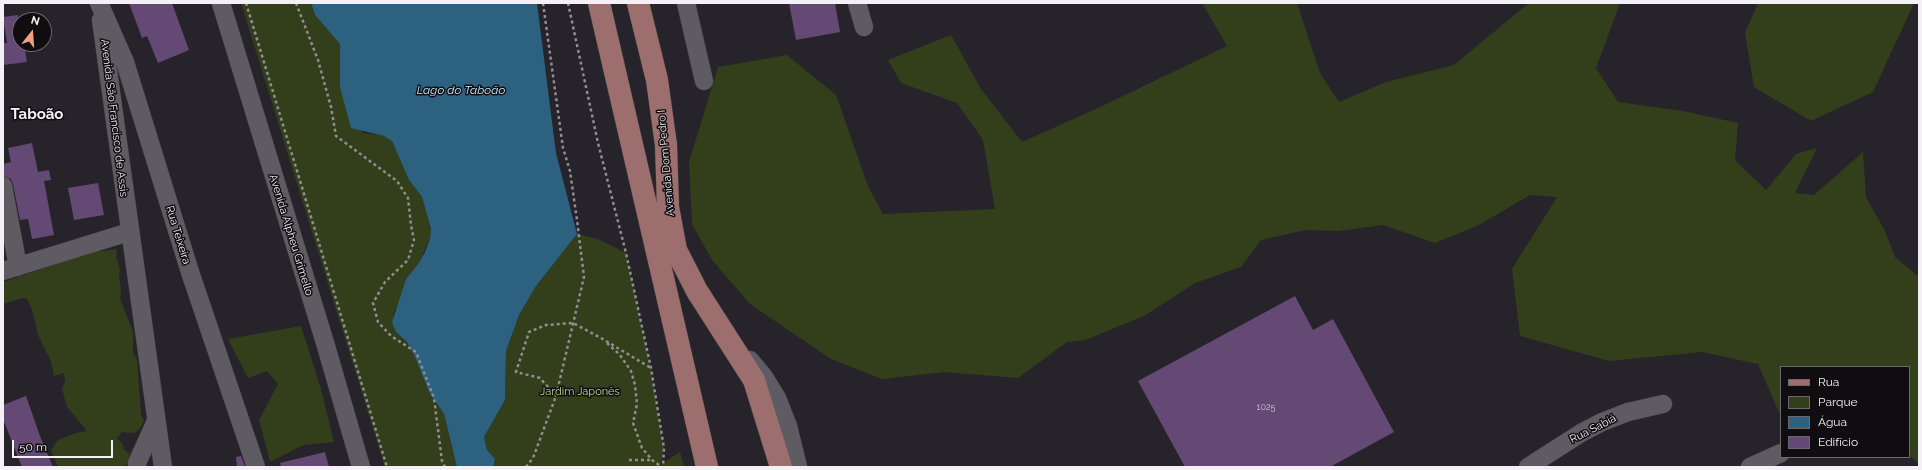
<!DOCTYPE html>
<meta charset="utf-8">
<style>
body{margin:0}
#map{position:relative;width:1922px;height:470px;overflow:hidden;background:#27232a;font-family:Raleway,sans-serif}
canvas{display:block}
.frame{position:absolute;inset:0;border:4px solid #f3f1f5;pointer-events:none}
.legend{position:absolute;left:1780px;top:366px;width:130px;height:92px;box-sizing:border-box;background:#0f0d10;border:1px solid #6a686c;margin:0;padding:5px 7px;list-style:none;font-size:12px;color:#f3f1f5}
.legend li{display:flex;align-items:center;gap:8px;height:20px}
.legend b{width:20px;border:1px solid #6a686c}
.north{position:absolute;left:12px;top:12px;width:40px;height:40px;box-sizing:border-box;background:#0f0d10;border:1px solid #6a686c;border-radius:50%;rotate:17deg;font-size:11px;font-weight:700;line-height:16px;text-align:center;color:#f3f1f5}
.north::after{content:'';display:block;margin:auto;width:14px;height:18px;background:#f39f85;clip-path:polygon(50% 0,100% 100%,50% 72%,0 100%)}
.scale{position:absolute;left:12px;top:440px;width:101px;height:18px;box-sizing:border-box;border:2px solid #f3f1f5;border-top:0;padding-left:5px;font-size:12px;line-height:14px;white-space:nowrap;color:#f3f1f5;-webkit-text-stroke:3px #0f0d10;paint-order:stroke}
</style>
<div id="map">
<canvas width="1922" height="470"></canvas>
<div class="frame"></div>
<ul class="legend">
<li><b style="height:5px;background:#9c6f6e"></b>Rua</li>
<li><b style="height:11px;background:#333f1b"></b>Parque</li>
<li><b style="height:11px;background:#2d6180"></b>Água</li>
<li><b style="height:11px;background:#634974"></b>Edifício</li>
</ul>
<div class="north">N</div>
<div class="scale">50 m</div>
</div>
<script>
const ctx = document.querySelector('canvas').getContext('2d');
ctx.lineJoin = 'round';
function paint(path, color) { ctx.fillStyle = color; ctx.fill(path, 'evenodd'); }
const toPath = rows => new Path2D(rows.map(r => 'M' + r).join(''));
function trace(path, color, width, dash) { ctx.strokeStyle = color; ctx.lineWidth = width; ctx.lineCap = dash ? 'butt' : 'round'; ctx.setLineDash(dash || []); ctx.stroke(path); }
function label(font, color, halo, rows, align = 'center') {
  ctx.font = font + ' Raleway,sans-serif'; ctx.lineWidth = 3; ctx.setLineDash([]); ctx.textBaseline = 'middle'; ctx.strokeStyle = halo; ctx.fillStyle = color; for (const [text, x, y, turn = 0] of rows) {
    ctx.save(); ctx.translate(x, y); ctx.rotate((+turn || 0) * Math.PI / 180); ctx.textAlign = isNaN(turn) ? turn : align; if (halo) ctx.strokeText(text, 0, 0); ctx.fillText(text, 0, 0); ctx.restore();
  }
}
paint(toPath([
 [241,3,311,3,315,15,340,44,340,87,363,133,385,136,392,141,409,180,422,197,431,230,430,239,418,264,406,279,399,303,393,314,396,332,407,342,416,359,429,392,444,414,457,467,385,467],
 [1202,3,1297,3,1320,73,1339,102,1386,82,1454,65,1529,3,1620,3,1596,68,1618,102,1683,111,1738,123,1735,160,1766,190,1796,154,1817,148,1795,193,1814,195,1863,152,1866,197,1885,231,1895,257,1919,277,1919,464,1909,455,1909,367,1781,367,1781,417,1758,364,1702,352,1609,361,1520,336,1512,269,1557,197,1530,195,1479,225,1435,243,1383,225,1338,231,1306,230,1261,240,1241,267,1195,283,1144,316,1085,340,1067,342,1018,378,944,372,882,379,831,359,750,304,712,260,692,224,689,162,718,67,787,55,836,95,868,186,883,214,995,209,983,140,957,103,901,83,888,60,951,35,981,89,1022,142,1098,108,1227,46],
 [1758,3,1914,3,1873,92,1811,121,1754,87,1745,33],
 [577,234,598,239,626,253,651,368,664,448,660,465,680,452,684,467,493,467,495,459,487,450,484,437,505,400,506,351,519,315,536,286],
 [117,249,116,257,120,269,119,275,121,290,120,299,133,332,133,353,137,360,141,414,144,421,140,428,135,433,122,432,117,438,123,445,124,450,129,453,129,462,124,467,58,467,51,450,58,440,76,433,87,431,67,407,62,389,65,380,64,373,54,376,51,362,38,335,32,309,27,299,22,298,3,304,3,282,93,252],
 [301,326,321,389,334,442,303,445,270,462,259,420,278,384,267,371,248,378,228,339]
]), '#333f1b');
paint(toPath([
 [311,3,537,3,556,153,577,234,536,286,519,315,506,351,505,400,484,437,487,450,495,459,493,467,457,467,444,414,429,392,416,359,407,342,396,332,392,322,406,279,418,264,425,252,430,239,431,229,422,197,409,180,392,141,384,136,351,128,340,87,340,44,315,15]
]), '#2d6180');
paint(toPath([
 [129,3,172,3,189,50,158,63,147,36,142,38],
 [789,3,835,3,840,32,796,40],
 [18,15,20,44,24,44,27,62,3,65,3,43,7,43,3,17],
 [32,143,38,172,49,170,51,180,44,181,54,235,32,239,28,219,20,220,13,184,11,179,3,176,3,164,11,162,8,148],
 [98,183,104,215,74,220,68,188],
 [1295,296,1313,330,1333,319,1394,432,1330,467,1185,467,1138,381],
 [26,396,40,436,53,467,22,467,3,419,3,405],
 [325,452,329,467,281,467,280,463],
 [241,456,245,467,237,467,236,457]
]), '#634974');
const minor = toPath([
 [99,3,125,62,190,272,256,467],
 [221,3,326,346,361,467],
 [686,3,704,81],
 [857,3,864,27],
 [101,20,163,467],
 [3,186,18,267],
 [3,271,129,232],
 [750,360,764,377,777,398,788,426,798,467],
 [137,467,137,463,156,421],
 [1528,467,1581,433,1602,422,1628,412,1663,404],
 [1750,467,1781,453]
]);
const major = toPath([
 [599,3,707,467],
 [638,3,657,80,666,145,668,207,676,250,697,291,754,380,781,467]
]);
trace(minor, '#423f44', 19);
trace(major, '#423f44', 23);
trace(toPath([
 [246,3,387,467],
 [296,3,318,60,331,107,336,136,397,181,408,198,411,225,414,240,408,260,385,282,373,303,378,322,391,336,416,352,434,398,442,461,445,467],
 [568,3,598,143,626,253,651,368,664,448,663,467],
 [607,343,620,355,631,371,635,385,637,404,633,423,642,448,652,460,662,467],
 [556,396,540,378,516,372,529,332,546,325,573,323,601,338,651,368],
 [629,460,651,460],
 [526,467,533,458,556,396,584,277,577,220,570,171,563,148,543,3]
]), '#918e93', 2.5, [3, 3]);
trace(minor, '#5f5b62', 18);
trace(major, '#9c6f6e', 22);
label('9px', '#cfc7d5', null, [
 ["1025",1266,407]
]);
label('11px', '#f3f1f5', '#0f0d10', [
 ["Avenida São Francisco de Assis",114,118,83],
 ["Avenida Dom Pedro I",666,163,-95],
 ["Rua Teixeira",178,235,73],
 ["Avenida Alpheu Grimello",291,235,73],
 ["Rua Sabiá",1593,429,-27]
]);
label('11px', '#c1dd90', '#0f0d10', [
 ["Jardim Japonês",580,392]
]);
label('italic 12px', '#cae8fd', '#0f0d10', [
 ["Lago do Taboão",461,90]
]);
label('bold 15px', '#f3f1f5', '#0f0d10', [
 ["Taboão",37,114]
]);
</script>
